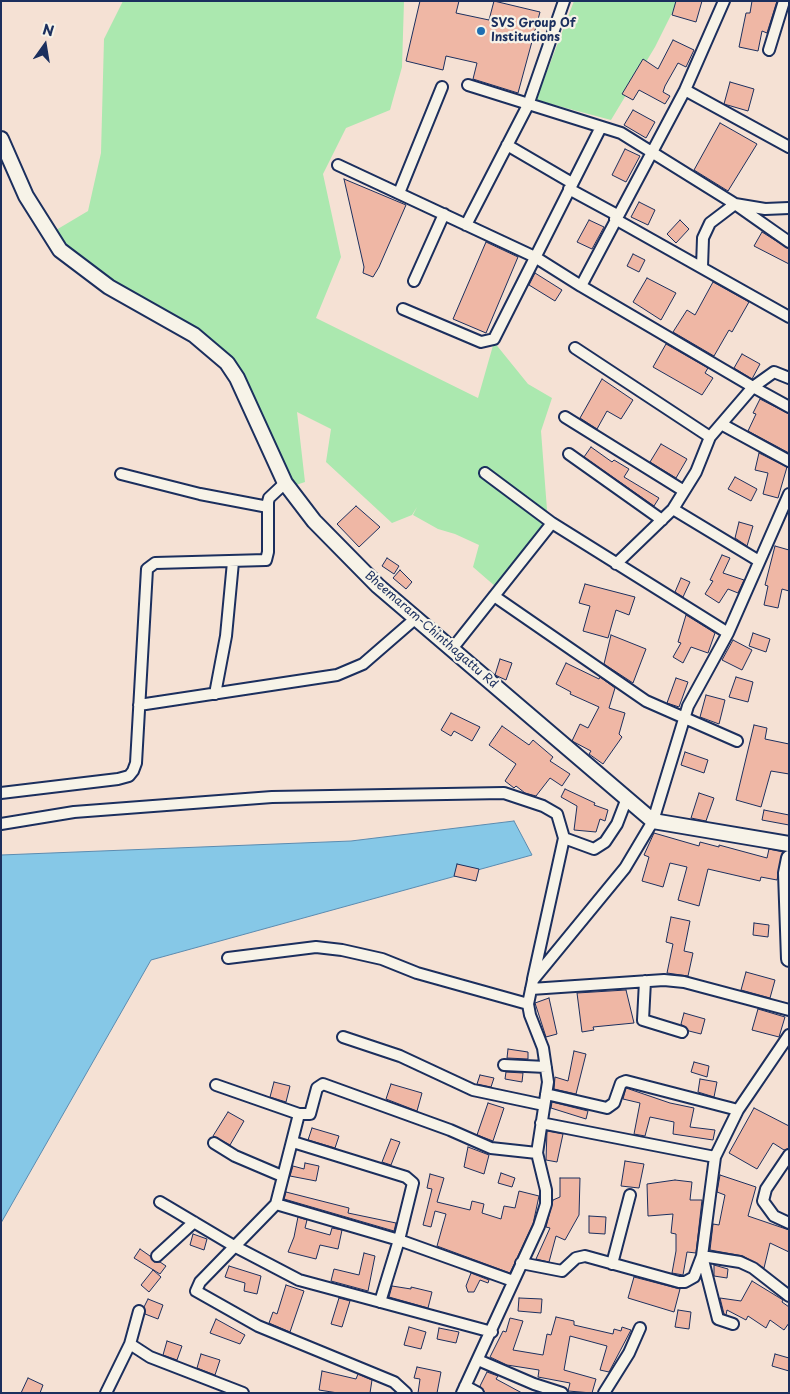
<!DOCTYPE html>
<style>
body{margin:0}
#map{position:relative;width:790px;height:1394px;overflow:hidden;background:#f5e1d4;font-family:"Playpen Sans",sans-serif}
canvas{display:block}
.frame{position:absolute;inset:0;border:2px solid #1b2f5e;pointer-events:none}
.north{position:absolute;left:20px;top:20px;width:50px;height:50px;-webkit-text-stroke:4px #f7f3e8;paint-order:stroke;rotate:13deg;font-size:14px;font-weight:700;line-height:20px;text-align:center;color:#1b2f5e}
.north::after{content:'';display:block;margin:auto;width:18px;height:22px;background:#1b2f5e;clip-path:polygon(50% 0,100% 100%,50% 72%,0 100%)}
</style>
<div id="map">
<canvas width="790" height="1394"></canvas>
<div class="frame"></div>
<div class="north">N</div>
</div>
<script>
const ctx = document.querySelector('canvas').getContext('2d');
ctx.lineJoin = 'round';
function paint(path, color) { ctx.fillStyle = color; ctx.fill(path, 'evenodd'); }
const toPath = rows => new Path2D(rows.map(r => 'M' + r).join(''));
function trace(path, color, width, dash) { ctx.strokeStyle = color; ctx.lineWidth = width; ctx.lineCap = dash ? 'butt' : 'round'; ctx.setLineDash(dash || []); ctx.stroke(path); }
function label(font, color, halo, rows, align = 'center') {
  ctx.font = font + ' "Playpen Sans",sans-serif'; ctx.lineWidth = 4.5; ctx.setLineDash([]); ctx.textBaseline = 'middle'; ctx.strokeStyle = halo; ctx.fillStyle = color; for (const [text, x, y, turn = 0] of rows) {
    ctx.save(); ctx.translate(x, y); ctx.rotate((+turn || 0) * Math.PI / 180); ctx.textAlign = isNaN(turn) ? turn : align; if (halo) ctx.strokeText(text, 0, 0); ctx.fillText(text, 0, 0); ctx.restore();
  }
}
paint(toPath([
 [123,1,404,1,402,67,390,110,346,128,323,174,341,257,316,318,478,398,494,342,528,384,552,398,541,431,548,523,496,587,473,567,479,545,455,534,438,529,413,515,417,507,412,515,392,523,326,462,331,429,297,412,305,482,290,487,232,363,62,249,51,233,88,211,101,153,104,39],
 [574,1,678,1,655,47,611,120,536,100]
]), '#abe8af');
const water = toPath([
 [514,821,532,855,151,960,1,1223,1,855,351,841,514,821]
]);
paint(water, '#86c8e7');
trace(water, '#5b8bb0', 1);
const building = toPath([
 [420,1,459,1,456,13,489,20,494,1,540,12,518,93,473,79,477,63,446,56,443,70,406,61,420,1],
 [676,1,702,1,696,22,672,15,676,1],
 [752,1,777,1,767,33,762,31,758,51,739,47,746,13,750,13,752,1],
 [673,40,694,50,686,67,678,63,665,86,663,92,670,96,665,104,639,90,633,100,622,94,643,59,658,69,673,40],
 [730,82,754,89,748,111,724,104,730,82],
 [633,110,655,122,646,138,624,125,633,110],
 [720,123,757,144,728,191,694,170,720,123],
 [625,149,640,156,626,182,612,175,625,149],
 [344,179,406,205,379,267,373,277,363,273,364,267,344,179],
 [639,202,655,210,648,225,631,217,639,202],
 [589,220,604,227,592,249,577,242,589,220],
 [680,220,689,229,676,243,667,234,680,220],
 [762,232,789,249,789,264,754,246,762,232],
 [486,242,518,257,486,333,453,319,486,242],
 [633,254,645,260,639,272,627,266,633,254],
 [535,273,562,290,555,301,529,285,535,273],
 [647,278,676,293,661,320,633,302,647,278],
 [713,282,749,302,732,332,729,330,714,356,673,332,687,310,695,315,713,282],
 [666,344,708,368,705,373,713,378,702,395,653,367,666,344],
 [742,354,760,364,752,379,734,368,742,354],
 [602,379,633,400,621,419,607,411,597,429,580,418,602,379],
 [760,399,789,414,789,453,748,431,756,414,753,413,760,399],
 [661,444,687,459,676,478,650,462,661,444],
 [591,447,612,462,614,460,629,469,624,477,659,498,654,506,584,457,591,447],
 [759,453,787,467,778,498,763,494,768,473,755,470,759,453],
 [735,477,757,489,751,501,728,489,735,477],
 [356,506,380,527,359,547,337,524,356,506],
 [739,522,753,526,747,546,735,538,739,522],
 [775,546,789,550,789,591,782,589,778,608,764,605,768,586,765,585,775,546],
 [722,555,730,558,723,573,744,580,738,593,728,589,719,603,705,594,713,581,710,580,722,555],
 [387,558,399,566,394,574,382,566,387,558],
 [400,570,412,582,406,589,393,578,400,570],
 [681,578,690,582,683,597,675,592,681,578],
 [585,584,635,597,629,615,616,610,608,638,583,631,590,606,579,603,585,584],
 [686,615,715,633,708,653,691,647,683,663,673,657,681,643,678,642,686,615],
 [753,633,770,639,766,652,749,646,753,633],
 [611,635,646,649,633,683,604,664,611,635],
 [733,640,752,650,742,670,722,660,733,640],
 [500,659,512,663,506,680,495,675,500,659],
 [566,663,599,679,600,677,615,688,609,708,625,713,619,734,622,737,603,764,589,754,591,751,572,741,580,724,588,728,599,707,570,694,571,692,556,684,566,663],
 [736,677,753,682,748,702,729,697,736,677],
 [676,678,688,682,679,707,667,703,676,678],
 [706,695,725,700,719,724,700,717,706,695],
 [451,713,480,727,472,741,454,731,451,736,441,730,451,713],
 [754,725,767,728,765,739,789,744,789,774,771,771,761,807,736,800,754,725],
 [502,726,529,745,533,740,553,757,550,761,570,774,562,786,550,778,536,796,525,793,516,786,514,788,505,781,516,764,489,745,502,726],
 [685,752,708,760,704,773,681,765,685,752],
 [565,789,595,803,594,805,608,810,605,821,600,819,596,832,574,830,577,806,561,797,565,789],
 [699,793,714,798,706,821,691,818,699,793],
 [764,810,789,815,789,825,762,820,764,810],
 [654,833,699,846,700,842,719,847,719,845,767,858,769,849,783,852,777,880,761,877,760,881,708,869,699,906,678,900,687,867,670,863,663,887,642,881,649,857,644,855,654,833],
 [457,864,479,869,476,881,454,876,457,864],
 [671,917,690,921,684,951,693,953,688,976,667,973,673,944,666,942,671,917],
 [754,923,769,925,768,937,753,935,754,923],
 [746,972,775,980,770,998,741,990,746,972],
 [626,990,634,1023,593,1027,594,1030,582,1032,577,993,626,990],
 [549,998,557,1034,546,1037,535,1003,549,998],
 [758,1009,785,1017,779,1037,752,1030,758,1009],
 [684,1013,705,1019,701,1034,689,1031,681,1024,684,1013],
 [508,1049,528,1052,528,1059,507,1058,508,1049],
 [574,1051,586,1054,576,1094,554,1089,555,1077,568,1081,574,1051],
 [694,1062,709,1066,707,1077,691,1072,694,1062],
 [506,1072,523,1073,522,1082,505,1079,506,1072],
 [480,1075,494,1078,491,1087,477,1084,480,1075],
 [700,1079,717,1082,714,1097,698,1092,700,1079],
 [274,1082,290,1086,286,1102,270,1097,274,1082],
 [391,1084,422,1093,417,1111,386,1099,391,1084],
 [626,1088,670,1103,694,1108,690,1127,715,1130,713,1140,673,1134,674,1122,650,1117,645,1136,634,1134,640,1103,623,1099,626,1088],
 [552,1102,588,1111,586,1119,551,1108,552,1102],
 [488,1103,504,1108,493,1141,477,1135,488,1103],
 [754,1108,789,1126,789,1148,784,1150,773,1143,757,1169,729,1153,754,1108],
 [228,1112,244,1121,230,1145,213,1136,228,1112],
 [312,1128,339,1136,335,1148,308,1140,312,1128],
 [547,1131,563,1134,557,1162,546,1160,547,1131],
 [391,1139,400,1142,391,1165,382,1162,391,1139],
 [468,1147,489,1155,484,1174,464,1167,468,1147],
 [625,1161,644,1164,639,1188,621,1186,625,1161],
 [305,1163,319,1166,316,1181,290,1176,293,1166,304,1169,305,1163],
 [501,1173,515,1178,512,1187,498,1183,501,1173],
 [430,1174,444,1178,437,1202,470,1210,472,1201,484,1204,482,1213,501,1219,504,1206,515,1208,519,1191,539,1196,533,1224,510,1273,437,1246,446,1214,435,1211,431,1227,423,1225,432,1189,427,1188,430,1174],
 [720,1175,756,1187,748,1216,789,1230,789,1252,770,1243,764,1268,743,1256,710,1250,713,1224,719,1225,725,1195,717,1192,720,1175],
 [560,1178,580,1178,579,1215,565,1240,556,1236,549,1262,536,1259,550,1228,546,1227,553,1200,560,1197,560,1178],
 [675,1180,692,1182,690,1200,702,1200,696,1253,687,1252,683,1275,672,1273,676,1251,676,1234,671,1233,673,1214,648,1216,647,1184,675,1180],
 [286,1192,349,1208,348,1213,396,1223,394,1231,284,1199,286,1192],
 [589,1216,606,1217,605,1234,589,1233,589,1216],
 [298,1217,307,1220,305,1228,330,1235,332,1228,342,1230,338,1249,320,1245,316,1259,288,1252,294,1237,298,1217],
 [193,1234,207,1239,204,1250,190,1245,193,1234],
 [140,1249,150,1256,154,1262,160,1262,166,1266,160,1274,134,1258,140,1249],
 [364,1253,375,1256,368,1291,331,1281,334,1269,359,1275,364,1253],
 [714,1265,728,1269,727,1278,714,1276,714,1265],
 [229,1266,261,1276,257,1294,244,1291,245,1283,225,1277,229,1266],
 [153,1270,161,1277,149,1292,141,1285,153,1270],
 [471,1273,489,1280,488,1283,480,1280,474,1292,468,1292,466,1286,471,1273],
 [634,1277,680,1289,674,1312,628,1298,634,1277],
 [752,1281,783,1300,782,1302,789,1307,789,1323,784,1330,770,1320,766,1328,748,1316,746,1320,727,1310,726,1315,724,1314,720,1298,741,1301,752,1281],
 [286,1285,304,1291,290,1332,269,1323,273,1312,277,1314,286,1285],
 [392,1286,411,1289,411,1287,432,1292,428,1308,389,1297,392,1286],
 [339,1298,350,1301,342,1327,331,1324,339,1298],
 [519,1298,542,1299,541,1313,518,1311,519,1298],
 [148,1299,163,1305,158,1319,145,1314,144,1307,148,1299],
 [678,1310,691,1312,689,1329,675,1327,678,1310],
 [556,1317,574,1321,574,1325,613,1334,614,1329,621,1331,622,1327,631,1330,609,1372,600,1370,607,1346,570,1336,564,1370,596,1379,592,1393,568,1391,570,1383,538,1377,539,1370,507,1365,490,1357,503,1331,506,1332,510,1318,523,1321,513,1350,543,1355,547,1334,551,1335,556,1317],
 [216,1319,245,1335,240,1344,210,1333,216,1319],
 [409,1327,426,1332,421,1349,404,1345,409,1327],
 [439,1328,459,1332,456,1343,437,1339,439,1328],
 [167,1341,182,1346,177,1360,163,1355,167,1341],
 [201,1354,220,1360,215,1375,197,1368,201,1354],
 [775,1354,789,1358,789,1371,772,1366,775,1354],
 [417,1367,441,1372,437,1393,418,1393,420,1379,414,1378,417,1367],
 [322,1371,356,1379,358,1374,372,1380,370,1393,338,1393,319,1390,322,1371],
 [487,1372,498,1376,496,1379,522,1393,485,1393,480,1386,487,1372],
 [28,1378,43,1385,40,1393,21,1393,28,1378]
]);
paint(building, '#efb7a5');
trace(building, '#1b2f5e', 1);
const minor = toPath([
 [769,50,784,1],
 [468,85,621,133,735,204,765,209,789,208],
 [685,90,789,147],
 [507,145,572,183],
 [338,165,535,257,581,286],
 [569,189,617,215],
 [399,193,442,87],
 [615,219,789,317],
 [466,225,528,105,564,1],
 [702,267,703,238,710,223,735,204,789,242],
 [414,281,444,214],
 [403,309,481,342,494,339,601,127],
 [575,348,710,437],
 [789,378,774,372,753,387,789,407],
 [565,417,684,491],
 [723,425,789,461],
 [569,454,662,520],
 [485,473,552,523,728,633],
 [121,474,200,494,268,507],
 [673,509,759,561],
 [616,564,673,509,696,472,710,437,753,387,581,286,685,90,724,1],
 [494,596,646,701,737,741],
 [452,649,552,523],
 [215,694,226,636,233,562],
 [139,705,337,675,363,664,416,618],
 [1,793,118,779,129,776,133,771,136,763,147,569,155,563,266,560,268,552,268,502,269,498,285,483],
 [1,824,74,812,272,797,504,793,543,806,557,814,564,838,533,979],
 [564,838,594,849,605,842,617,824,627,798],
 [228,958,316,947,342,950,382,959,417,973,528,1004],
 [645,981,643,1020,682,1032],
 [531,989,664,980,684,982,789,1010],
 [789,1035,738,1110,715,1157,702,1256,740,1262,753,1268,789,1296],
 [343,1037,400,1056,473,1090,544,1105],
 [504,1065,546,1067],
 [216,1085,299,1114,276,1204,200,1282,196,1291,258,1326,394,1382,406,1393],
 [546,1094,607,1108,614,1103,621,1083,626,1081,738,1110],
 [299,1114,310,1114,317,1088,323,1084,450,1130,491,1148,537,1153],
 [541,1123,715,1157],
 [293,1142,406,1177,413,1183,399,1240,380,1302],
 [214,1143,235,1156,282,1176],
 [789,1155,766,1189,763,1201,774,1216,789,1223],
 [160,1202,234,1246,299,1280,492,1332],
 [276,1204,399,1240,513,1281],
 [157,1256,194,1222],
 [702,1256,718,1319,733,1324],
 [521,1263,562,1271,576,1258,585,1256,679,1282,685,1282,694,1277,702,1256],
 [612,1264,630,1195],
 [130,1344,150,1357,243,1393],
 [478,1360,534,1384,562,1393],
 [465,1386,478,1393],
 [106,1393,130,1344,139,1311],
 [462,1393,539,1226,546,1204,546,1190,537,1153,548,1082,543,1048,530,1015,528,1004,533,980,625,868,653,821,688,706,728,633,789,494],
 [604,1393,629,1353,640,1328]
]);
const tertiary = toPath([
 [1,139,26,196,60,250,109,287,194,335,227,363,237,378,285,483,314,521,378,586,653,821,789,844],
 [789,858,786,873,789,959]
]);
trace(minor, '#1b2f5e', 14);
trace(tertiary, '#1b2f5e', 18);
trace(minor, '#f7f3e8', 10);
trace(tertiary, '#f7f3e8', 14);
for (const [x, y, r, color] of [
 [481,31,5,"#1f6fb2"]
]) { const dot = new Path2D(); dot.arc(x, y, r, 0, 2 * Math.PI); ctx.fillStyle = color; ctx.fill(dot); trace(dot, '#f7f3e8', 2); }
label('bold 12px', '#1b2f5e', '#f7f3e8', [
 ["SVS Group Of",491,24],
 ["Institutions",491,38]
], 'left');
label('12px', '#1b2f5e', '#f7f3e8', [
 ["Bheemaram-Chinthagattu Rd",431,630,41]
]);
</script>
